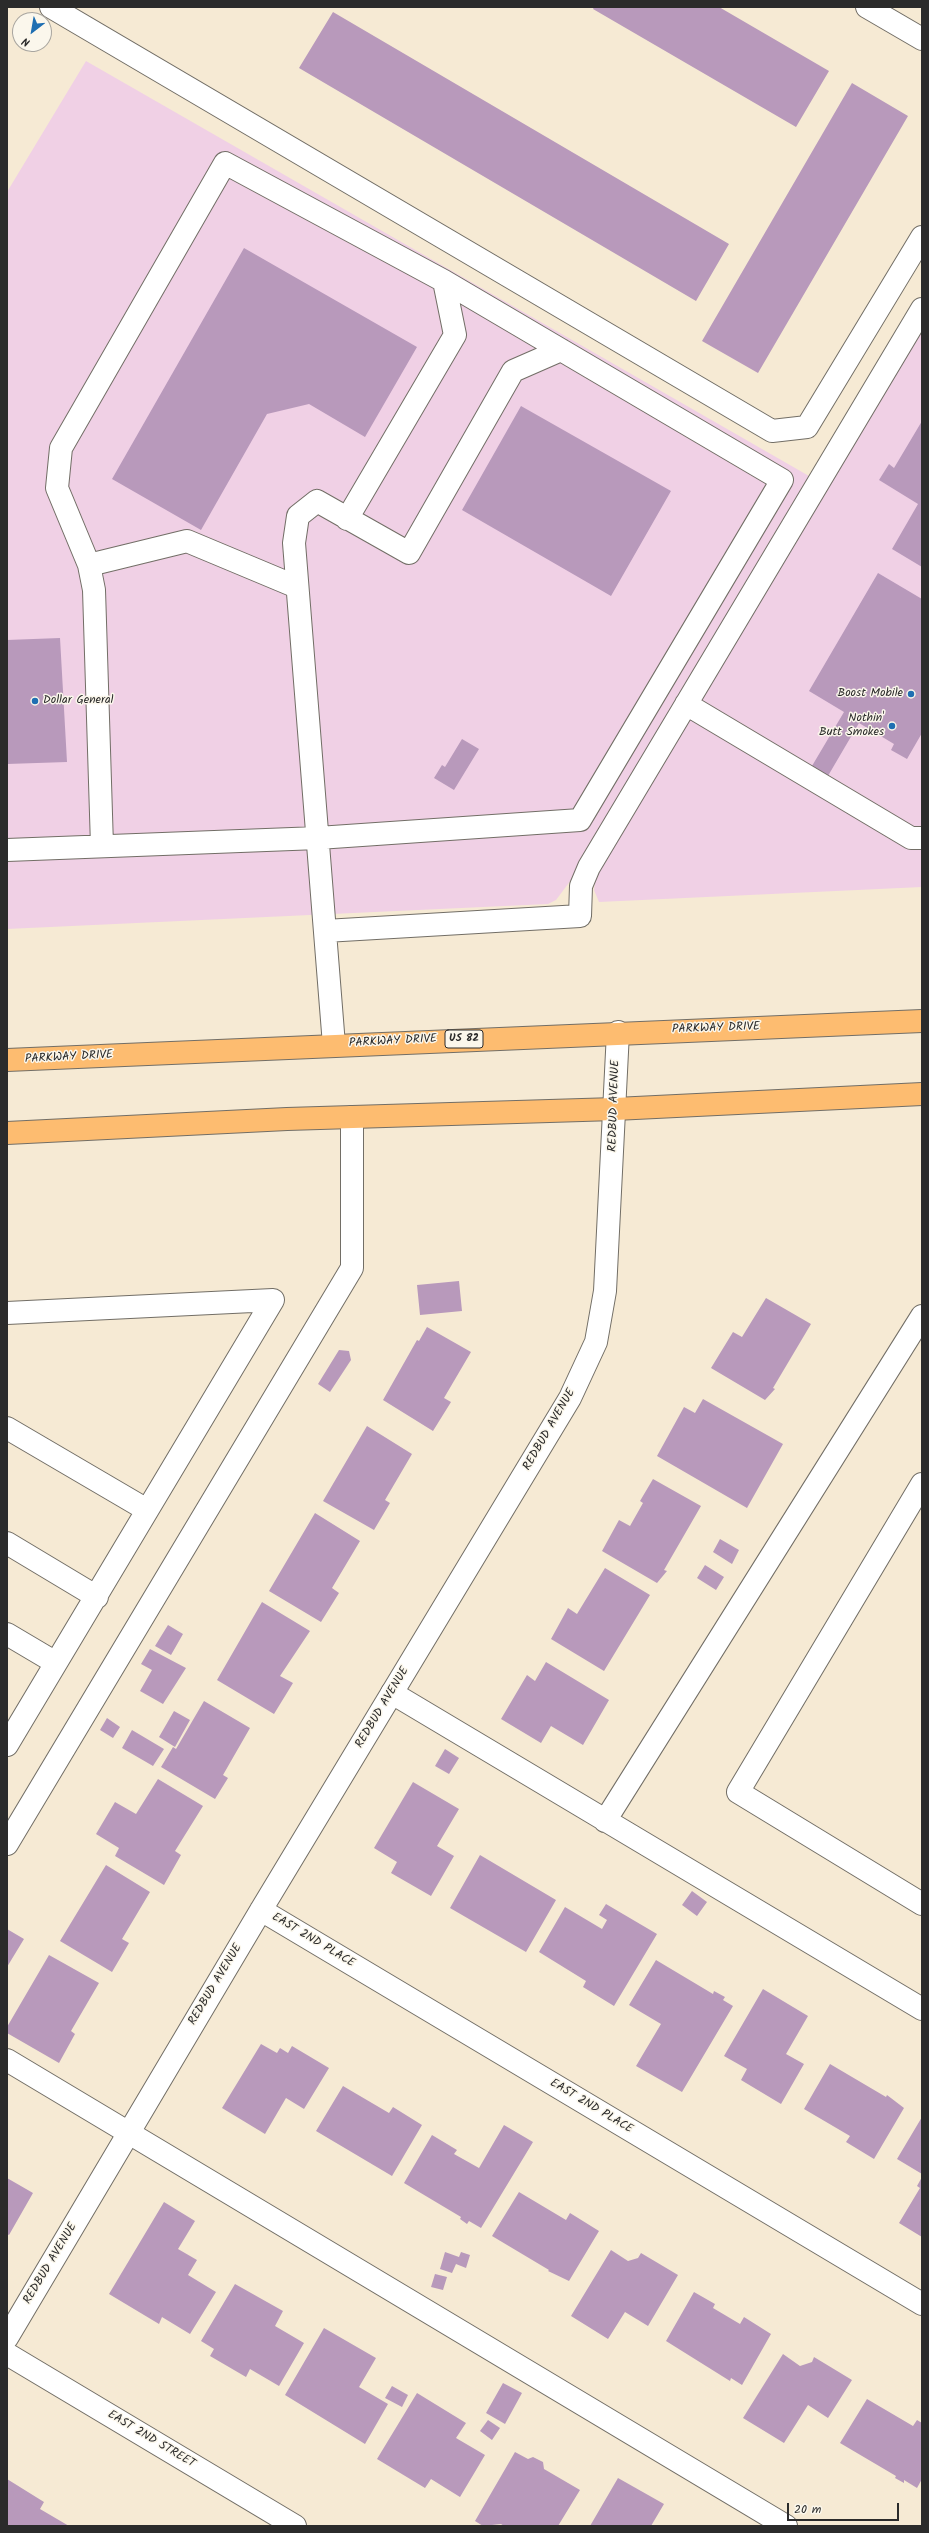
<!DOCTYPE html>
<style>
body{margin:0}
#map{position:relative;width:929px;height:2533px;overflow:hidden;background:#f6ead4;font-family:Kalam,sans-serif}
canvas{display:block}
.frame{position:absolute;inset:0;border:8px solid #2b2b2b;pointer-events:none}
.north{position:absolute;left:12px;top:12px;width:40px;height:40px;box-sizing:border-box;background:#fbf7ec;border:1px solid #a8a59f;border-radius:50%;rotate:211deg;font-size:11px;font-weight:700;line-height:16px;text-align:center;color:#2b2b2b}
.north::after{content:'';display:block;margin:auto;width:14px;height:18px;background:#1f6fb2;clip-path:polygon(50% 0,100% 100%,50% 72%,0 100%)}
.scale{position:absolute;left:787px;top:2503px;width:112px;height:18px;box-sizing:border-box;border:2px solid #2b2b2b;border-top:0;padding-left:5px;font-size:12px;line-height:14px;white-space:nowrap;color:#2b2b2b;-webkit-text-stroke:3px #fbf7ec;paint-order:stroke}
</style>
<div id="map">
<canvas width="929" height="2533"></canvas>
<div class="frame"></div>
<div class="north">N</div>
<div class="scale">20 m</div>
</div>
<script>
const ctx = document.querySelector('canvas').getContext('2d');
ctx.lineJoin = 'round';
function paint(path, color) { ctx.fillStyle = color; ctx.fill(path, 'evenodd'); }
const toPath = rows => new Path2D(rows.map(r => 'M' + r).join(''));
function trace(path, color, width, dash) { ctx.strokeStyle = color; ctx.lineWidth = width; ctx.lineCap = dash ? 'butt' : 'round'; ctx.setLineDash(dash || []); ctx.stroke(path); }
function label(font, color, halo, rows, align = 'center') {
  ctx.font = font + ' Kalam,sans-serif'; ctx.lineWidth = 3; ctx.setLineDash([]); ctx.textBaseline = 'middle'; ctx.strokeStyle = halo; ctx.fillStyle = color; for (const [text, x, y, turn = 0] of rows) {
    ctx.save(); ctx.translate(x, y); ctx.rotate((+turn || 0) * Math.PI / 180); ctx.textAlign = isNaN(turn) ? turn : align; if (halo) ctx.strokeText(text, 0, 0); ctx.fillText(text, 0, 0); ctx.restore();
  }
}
paint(toPath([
 [86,61,809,476,571,880,556,900,548,904,7,929,7,192],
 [922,328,922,887,599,902,594,890,596,875]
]), '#f0d0e5');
paint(toPath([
 [594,7,719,7,829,71,796,127,593,9],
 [333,12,729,244,696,301,299,68],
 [852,83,908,116,758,373,702,341],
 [244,248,417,347,365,437,309,404,267,414,201,530,112,479],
 [521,406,671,491,611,596,462,510],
 [922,421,922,567,892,549,918,504,879,480,889,464,894,468],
 [878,573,922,599,922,733,907,759,891,750,894,744,859,723,825,781,809,771,844,712,809,691],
 [60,638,67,762,7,764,7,640],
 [462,739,479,749,454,790,434,778,442,765,445,767],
 [459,1281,462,1311,420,1315,417,1285],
 [766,1298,811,1324,773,1388,775,1389,765,1400,711,1368,733,1332,742,1337],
 [427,1327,471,1352,444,1398,451,1402,433,1431,383,1400,417,1340,419,1341],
 [339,1350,349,1351,351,1360,330,1392,318,1384],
 [703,1399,783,1444,747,1508,657,1456,684,1407,695,1413],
 [367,1426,412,1454,385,1500,390,1503,374,1530,323,1501],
 [653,1479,701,1506,664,1570,667,1571,657,1583,602,1551,619,1520,630,1526,643,1503,640,1501],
 [315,1513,360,1541,332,1588,339,1593,321,1622,269,1591],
 [720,1539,739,1550,732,1564,713,1552],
 [705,1565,724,1577,716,1590,697,1578],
 [605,1568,650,1595,604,1671,551,1639,568,1608,577,1614],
 [262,1602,310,1631,280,1676,293,1683,274,1714,217,1680],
 [168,1625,183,1634,171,1655,155,1646],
 [150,1649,186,1668,163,1704,140,1691,152,1670,141,1664],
 [546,1662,609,1700,583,1745,551,1726,541,1743,501,1719,527,1675,535,1681],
 [204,1701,250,1728,223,1775,228,1778,215,1799,161,1767,173,1747,176,1749],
 [174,1711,190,1720,175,1747,159,1737],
 [107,1718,120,1727,113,1738,100,1730],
 [132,1730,164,1749,153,1766,122,1748],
 [445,1749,459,1758,449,1774,435,1766],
 [158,1779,203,1806,175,1851,181,1855,164,1885,115,1856,119,1848,96,1834,115,1802,136,1814],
 [413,1782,459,1809,437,1846,454,1856,431,1896,391,1873,397,1862,374,1848],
 [480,1855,556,1900,526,1952,450,1908],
 [106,1865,150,1892,122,1939,129,1943,112,1972,60,1941],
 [692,1891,707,1902,697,1916,682,1905],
 [606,1904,657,1934,614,2006,583,1987,586,1981,539,1952,565,1907,602,1929,607,1920,599,1915],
 [7,1929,24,1939,7,1967],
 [49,1955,99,1983,71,2031,75,2034,59,2063,7,2033,7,2027],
 [656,1960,713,1994,714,1991,725,1997,723,2000,733,2006,682,2092,636,2066,661,2024,629,2005],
 [763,1989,808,2016,786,2054,804,2064,781,2104,741,2080,747,2069,724,2056],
 [261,2044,277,2053,280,2048,288,2053,292,2046,329,2068,304,2109,286,2098,265,2134,222,2108],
 [830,2064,886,2097,887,2095,904,2108,874,2159,846,2142,850,2136,804,2109],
 [343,2086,389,2113,393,2107,422,2125,392,2176,316,2131],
 [922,2117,922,2174,897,2159],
 [504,2125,533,2142,481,2228,469,2221,467,2224,460,2219,461,2217,404,2183,432,2135,457,2150,454,2154,479,2168],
 [922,2177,922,2237,899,2223,920,2188,917,2186],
 [7,2178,33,2193,9,2235,7,2234],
 [519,2192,566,2220,570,2213,599,2231,569,2281,548,2271,549,2270,492,2236],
 [164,2202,195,2221,178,2249,197,2260,188,2275,216,2292,190,2334,162,2317,159,2324,109,2294],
 [611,2250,628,2261,638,2258,641,2253,678,2275,648,2326,625,2312,608,2339,571,2316],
 [445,2252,459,2257,461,2252,470,2255,466,2268,456,2264,452,2273,440,2269],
 [435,2274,447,2277,443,2290,431,2287],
 [235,2284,283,2311,275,2326,304,2343,279,2386,250,2369,246,2377,210,2356,214,2349,201,2341],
 [694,2292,715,2304,713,2308,740,2324,744,2317,771,2334,742,2385,731,2378,730,2381,666,2341],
 [324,2328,376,2358,359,2387,388,2404,365,2444,285,2395],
 [783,2354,800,2366,812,2362,814,2357,852,2380,828,2418,808,2405,784,2443,743,2418],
 [503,2383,522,2393,505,2424,486,2413],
 [392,2386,408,2395,402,2407,385,2398],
 [417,2393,466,2423,456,2438,485,2455,460,2497,431,2479,425,2488,377,2459],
 [867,2399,913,2426,917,2420,922,2423,922,2479,917,2488,904,2480,904,2483,895,2478,896,2476,840,2443],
 [488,2420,500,2428,492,2440,480,2431],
 [515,2452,528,2459,533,2457,543,2462,544,2469,580,2490,558,2526,504,2526,501,2524,483,2526,475,2521],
 [618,2478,664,2504,651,2526,590,2526],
 [7,2479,44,2502,40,2509,69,2526,7,2526]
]), '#b899bb');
const service = toPath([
 [51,7,772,431,807,427,922,237],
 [867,7,922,39],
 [347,519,455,335,444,281],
 [89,565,187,541,297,587],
 [686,704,911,838,922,838],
 [7,850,318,838,580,820,782,480,444,281,225,163,61,448,57,488,89,565,94,590,102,846],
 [325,931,580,916,581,886,589,867,922,309],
 [334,1045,294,543,298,516,317,501,409,553,513,371,561,350],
 [7,1313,273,1300,7,1745],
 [7,1428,147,1510],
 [922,1484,738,1792,922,1904],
 [7,1543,97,1597],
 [7,1634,56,1663],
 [392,1693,922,2009],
 [605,1821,922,1316],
 [7,1844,352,1268,352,1117],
 [7,2060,786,2526]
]);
const minor = toPath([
 [261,1910,922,2304],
 [7,2338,261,1910,570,1398,596,1342,605,1291,618,1032],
 [7,2354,295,2526]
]);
const trunk = toPath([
 [7,1060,922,1021],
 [7,1133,287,1119,615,1109,922,1094]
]);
trace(service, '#726e66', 24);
trace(minor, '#726e66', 24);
trace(trunk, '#726e66', 24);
trace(service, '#fff', 22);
trace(minor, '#fff', 22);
trace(trunk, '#fdbc70', 22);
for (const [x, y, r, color] of [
 [911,694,4,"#1f6fb2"],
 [35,701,4,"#1f6fb2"],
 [892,726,4,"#1f6fb2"]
]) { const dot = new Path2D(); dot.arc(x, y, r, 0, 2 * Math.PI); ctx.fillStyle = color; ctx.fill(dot); trace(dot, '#fbf7ec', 1.5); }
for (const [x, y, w] of [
 [464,1039,38]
]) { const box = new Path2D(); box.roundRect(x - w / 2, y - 9, w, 18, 3); ctx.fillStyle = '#fbf7ec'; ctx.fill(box); trace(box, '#2b2b2b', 1); }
label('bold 11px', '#2b2b2b', null, [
 ["US 82",464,1039]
]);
label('12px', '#2b2b2b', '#fbf7ec', [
 ["Boost Mobile",903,694],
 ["Dollar General",43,701,"left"],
 ["Nothin'",884,719],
 ["Butt Smokes",884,733]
], 'right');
label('12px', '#2b2b2b', '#fbf7ec', [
 ["PARKWAY DRIVE",716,1029,-2],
 ["PARKWAY DRIVE",393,1042,-3],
 ["PARKWAY DRIVE",69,1058,-3],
 ["REDBUD AVENUE",615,1106,-88],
 ["REDBUD AVENUE",550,1430,-60],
 ["REDBUD AVENUE",383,1708,-59],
 ["EAST 2ND PLACE",313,1941,31],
 ["REDBUD AVENUE",216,1985,-59],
 ["EAST 2ND PLACE",591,2107,31],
 ["REDBUD AVENUE",51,2264,-59],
 ["EAST 2ND STREET",151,2440,31]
]);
</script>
